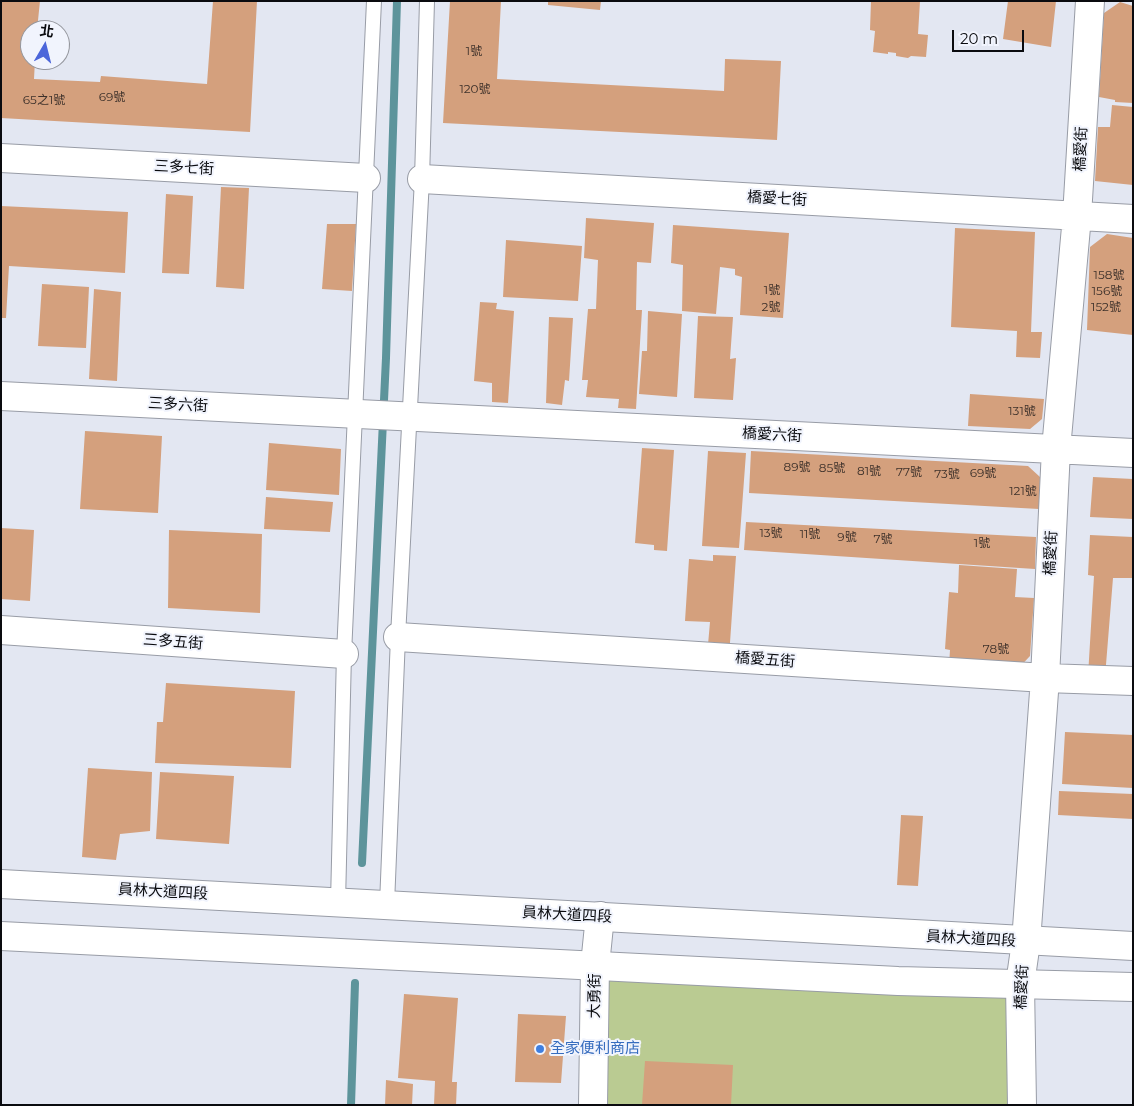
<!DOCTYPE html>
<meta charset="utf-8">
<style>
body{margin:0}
#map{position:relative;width:1134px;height:1106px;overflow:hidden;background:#e3e7f2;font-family:Montserrat,"Noto Sans TC",sans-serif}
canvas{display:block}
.frame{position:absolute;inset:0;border:2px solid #0a0b0f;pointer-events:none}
.north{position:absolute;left:20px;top:20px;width:50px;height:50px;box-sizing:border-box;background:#f1f4fd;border:1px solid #95979e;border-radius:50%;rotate:8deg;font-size:14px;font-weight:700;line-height:20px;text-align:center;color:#0a0b0f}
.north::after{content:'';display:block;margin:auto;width:18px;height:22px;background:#4c66da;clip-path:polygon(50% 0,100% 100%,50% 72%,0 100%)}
.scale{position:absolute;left:952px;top:30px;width:72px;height:22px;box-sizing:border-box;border:2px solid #0a0b0f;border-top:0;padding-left:6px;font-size:15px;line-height:18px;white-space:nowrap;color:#0a0b0f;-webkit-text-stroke:4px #f1f4fd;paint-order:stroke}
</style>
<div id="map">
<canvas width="1134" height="1106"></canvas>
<div class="frame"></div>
<div class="north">北</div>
<div class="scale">20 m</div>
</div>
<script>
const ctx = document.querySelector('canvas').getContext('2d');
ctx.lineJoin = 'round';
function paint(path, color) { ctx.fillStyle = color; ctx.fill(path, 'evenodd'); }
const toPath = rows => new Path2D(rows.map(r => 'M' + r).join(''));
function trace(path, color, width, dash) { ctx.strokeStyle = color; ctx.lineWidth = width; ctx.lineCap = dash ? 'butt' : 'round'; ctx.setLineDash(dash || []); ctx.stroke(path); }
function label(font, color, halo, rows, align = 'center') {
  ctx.font = font + ' Montserrat,"Noto Sans TC",sans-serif'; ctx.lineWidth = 4; ctx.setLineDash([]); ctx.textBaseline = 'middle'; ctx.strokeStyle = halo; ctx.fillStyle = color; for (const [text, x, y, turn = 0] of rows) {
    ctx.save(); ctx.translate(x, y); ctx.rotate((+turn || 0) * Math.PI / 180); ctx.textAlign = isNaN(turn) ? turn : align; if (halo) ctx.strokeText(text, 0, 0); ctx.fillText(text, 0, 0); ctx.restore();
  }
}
paint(toPath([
 [595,965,1020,984,1022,1105,593,1105]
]), '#bacb92');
trace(toPath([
 [362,863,386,358,397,1],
 [351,1105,355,983]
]), '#5d949b', 8);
paint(toPath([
 [1,1,40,1,37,30,30,30,30,60,35,60,34,79,100,82,101,76,207,84,213,1,257,1,250,132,1,118],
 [450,1,501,1,497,79,724,91,725,59,781,61,777,140,443,123],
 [548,1,601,1,600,10,548,5],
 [871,1,920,1,918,34,928,35,926,57,911,56,908,58,896,56,896,53,888,52,888,54,873,52,875,31,870,30],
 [1008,1,1056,1,1051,47,1003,39],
 [1120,2,1133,6,1133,103,1115,102,1115,100,1099,97,1104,13],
 [1112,105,1133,107,1133,185,1095,181,1098,127,1110,127],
 [221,187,249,188,244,289,216,287],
 [166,194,193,196,189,274,162,273],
 [1,206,128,212,125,273,9,266,6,318,1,318],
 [586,218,654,223,651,263,637,262,636,310,642,310,636,409,618,408,619,399,586,397,588,380,582,380,588,309,596,309,598,260,584,258],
 [327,224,356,224,352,291,322,289],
 [673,225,789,233,783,318,740,315,742,277,735,275,735,269,720,267,716,314,682,311,683,265,671,263],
 [955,228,1035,232,1031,332,1042,332,1040,358,1016,357,1017,331,951,327],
 [1107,234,1133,238,1133,335,1087,330,1090,247],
 [506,240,582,246,578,301,503,297],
 [42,284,89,287,86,348,38,346],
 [94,289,121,292,117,381,89,379],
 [480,302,497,303,496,309,514,311,508,403,492,402,492,383,474,381],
 [648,311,682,314,677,397,639,394,642,351,647,351],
 [698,316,733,317,730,359,736,358,733,400,694,398],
 [549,317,573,318,569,381,565,380,562,405,546,403],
 [970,394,1044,399,1042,419,1030,429,968,426],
 [85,431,162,436,158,513,80,509],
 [269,443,341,449,339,495,266,490],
 [642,448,674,450,667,551,654,550,654,545,635,543],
 [708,451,746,453,739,548,702,546],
 [751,451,1028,466,1040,477,1039,509,749,493],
 [1093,477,1133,479,1133,519,1090,517],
 [266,497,333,502,330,532,264,529],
 [746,522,1036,537,1035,569,744,550],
 [1,528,34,530,30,601,1,599],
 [169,530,262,534,260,613,168,608],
 [1090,535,1133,537,1133,578,1113,578,1105,677,1088,676,1094,576,1088,575],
 [713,555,736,556,729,657,707,656,710,622,685,621,689,559,713,561],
 [959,565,1017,569,1015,597,1034,598,1030,656,1014,673,949,666,950,650,945,649,949,592,958,593],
 [166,683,295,691,291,768,155,763,157,722,163,722],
 [1065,732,1133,735,1133,788,1062,784],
 [88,768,152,772,150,831,120,834,116,860,82,857],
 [160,772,234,776,229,844,156,839],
 [1059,791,1133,794,1133,819,1058,815],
 [901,815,923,816,918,886,897,885],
 [404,994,458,998,452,1082,457,1082,456,1105,434,1105,435,1081,398,1078],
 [518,1014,566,1016,561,1083,515,1082],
 [645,1061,733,1065,731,1105,642,1105],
 [386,1080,413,1084,412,1105,385,1105]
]), '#d4a07d');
const service = toPath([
 [338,902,344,654,374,1],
 [387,904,398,637,422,179,427,1]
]);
const minor = toPath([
 [1,158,366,178],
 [422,179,1133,219],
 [1,396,1133,453],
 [1,630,344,654],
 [398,637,1045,678,1133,681],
 [593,1105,595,965,600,916],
 [1022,1105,1020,984,1026,942,1045,678,1056,449,1077,216,1090,1]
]);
const secondary = toPath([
 [1,884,1133,946],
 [1,936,898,981,1133,987]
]);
trace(service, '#989ca6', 16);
trace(minor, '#989ca6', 30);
trace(secondary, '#989ca6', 30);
trace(service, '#fff', 14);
trace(minor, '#fff', 28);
trace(secondary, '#fff', 28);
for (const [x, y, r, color] of [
 [540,1049,5,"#3f7fe0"]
]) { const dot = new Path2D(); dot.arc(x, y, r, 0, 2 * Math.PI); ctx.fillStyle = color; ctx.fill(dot); trace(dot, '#f1f4fd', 2); }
label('12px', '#3c302a', null, [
 ["1號",474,51],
 ["120號",475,89],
 ["69號",112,97],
 ["65之1號",44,100],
 ["158號",1109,275],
 ["1號",772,290],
 ["156號",1107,291],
 ["2號",771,307],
 ["152號",1106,307],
 ["131號",1022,411],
 ["89號",797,467],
 ["85號",832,468],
 ["81號",869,471],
 ["77號",909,472],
 ["69號",983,473],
 ["73號",947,474],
 ["121號",1023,491],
 ["13號",771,533],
 ["11號",810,534],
 ["9號",847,537],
 ["7號",883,539],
 ["1號",982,543],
 ["78號",996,649]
]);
label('15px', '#0a0b0f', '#f1f4fd', [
 ["橋愛街",1081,149,-87],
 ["三多七街",184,168,3],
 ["橋愛七街",777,199,3],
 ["三多六街",178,405,3],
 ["橋愛六街",772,435,3],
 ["橋愛街",1051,553,-87],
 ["三多五街",173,642,4],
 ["橋愛五街",765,660,4],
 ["員林大道四段",163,892,3],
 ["員林大道四段",567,915,3],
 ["員林大道四段",971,939,3],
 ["橋愛街",1022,987,-87],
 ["大勇街",595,996,-89]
]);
label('15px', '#366cbe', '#f1f4fd', [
 ["全家便利商店",550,1049]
], 'left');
</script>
